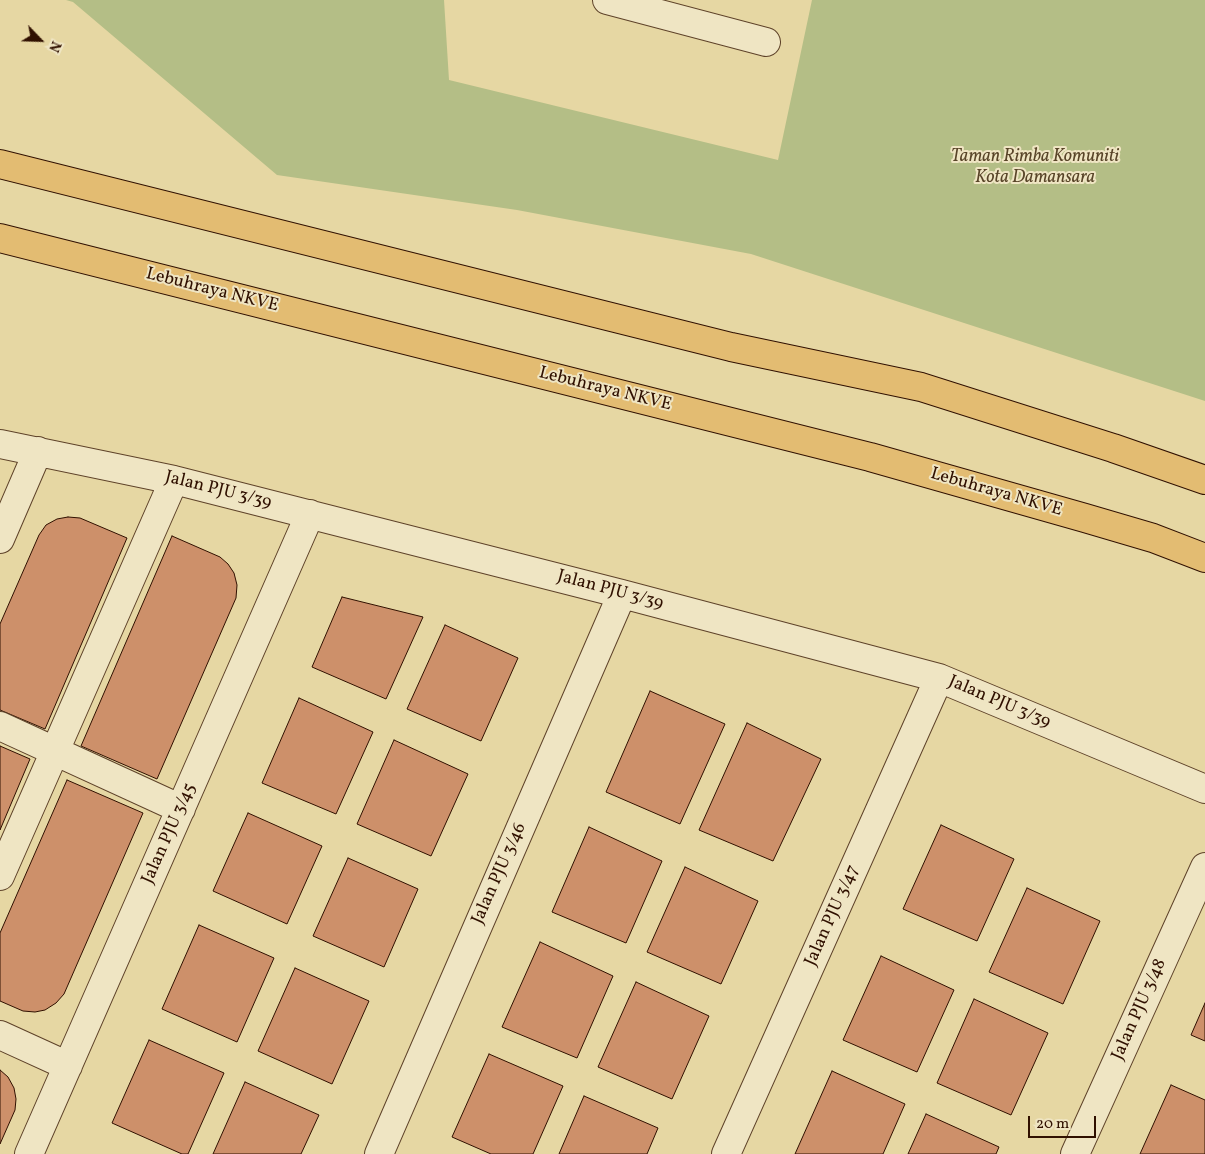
<!DOCTYPE html>
<style>
body{margin:0}
#map{position:relative;width:1205px;height:1154px;overflow:hidden;background:#e6d7a3;font-family:Vollkorn,serif}
canvas{display:block}
.north{position:absolute;left:15px;top:15px;width:50px;height:50px;-webkit-text-stroke:4px #efe5c3;paint-order:stroke;rotate:114deg;font-size:14px;font-weight:700;line-height:20px;text-align:center;color:#301000}
.north::after{content:'';display:block;margin:auto;width:18px;height:22px;background:#301000;clip-path:polygon(50% 0,100% 100%,50% 72%,0 100%)}
.scale{position:absolute;left:1028px;top:1116px;width:68px;height:22px;box-sizing:border-box;border:2px solid #301000;border-top:0;padding-left:6px;font-size:15px;line-height:18px;white-space:nowrap;color:#301000;-webkit-text-stroke:4px #efe5c3;paint-order:stroke}
</style>
<div id="map">
<canvas width="1205" height="1154"></canvas>
<div class="north">N</div>
<div class="scale">20 m</div>
</div>
<script>
const ctx = document.querySelector('canvas').getContext('2d');
ctx.lineJoin = 'round';
function paint(path, color) { ctx.fillStyle = color; ctx.fill(path, 'evenodd'); }
const toPath = rows => new Path2D(rows.map(r => 'M' + r).join(''));
function trace(path, color, width, dash) { ctx.strokeStyle = color; ctx.lineWidth = width; ctx.lineCap = dash ? 'butt' : 'round'; ctx.setLineDash(dash || []); ctx.stroke(path); }
function label(font, color, halo, rows, align = 'center') {
  ctx.font = font + ' Vollkorn,serif'; ctx.lineWidth = 4; ctx.setLineDash([]); ctx.textBaseline = 'middle'; ctx.strokeStyle = halo; ctx.fillStyle = color; for (const [text, x, y, turn = 0] of rows) {
    ctx.save(); ctx.translate(x, y); ctx.rotate((+turn || 0) * Math.PI / 180); ctx.textAlign = isNaN(turn) ? turn : align; if (halo) ctx.strokeText(text, 0, 0); ctx.fillText(text, 0, 0); ctx.restore();
  }
}
paint(toPath([
 [66,0,444,0,449,80,778,160,812,0,1205,0,1205,401,751,254,517,210,277,175,73,2]
]), '#b4be86');
const building = toPath([
 [68,517,80,518,127,538,45,729,0,710,0,624,39,535,46,525,57,519,68,517],
 [172,536,220,557,228,564,234,573,237,585,236,598,157,779,81,746,172,536],
 [342,597,423,617,386,699,312,667,342,597],
 [445,625,518,658,481,741,407,709,445,625],
 [650,691,725,724,680,824,606,792,650,691],
 [299,698,373,732,336,814,262,783,299,698],
 [747,723,821,759,773,861,699,830,747,723],
 [394,740,468,774,431,856,357,824,394,740],
 [0,746,30,759,0,830,0,746],
 [67,780,143,813,64,994,56,1003,45,1010,35,1012,23,1011,0,1001,0,933,67,780],
 [248,813,322,846,287,924,213,891,248,813],
 [941,825,1014,859,977,941,903,909,941,825],
 [589,827,662,861,626,943,552,912,589,827],
 [348,858,418,889,384,967,313,936,348,858],
 [685,867,758,901,721,984,647,952,685,867],
 [1027,888,1100,921,1063,1004,989,972,1027,888],
 [199,925,274,958,237,1042,162,1009,199,925],
 [540,942,613,976,577,1058,502,1027,540,942],
 [881,956,954,990,917,1072,843,1040,881,956],
 [295,968,369,1001,332,1084,258,1051,295,968],
 [636,982,709,1016,672,1099,598,1067,636,982],
 [974,999,1048,1033,1011,1115,937,1083,974,999],
 [1205,1003,1205,1041,1191,1035,1205,1003],
 [149,1040,224,1073,188,1154,182,1154,112,1123,149,1040],
 [489,1054,563,1086,533,1154,491,1154,452,1137,489,1054],
 [0,1070,8,1077,14,1088,16,1099,15,1110,0,1144,0,1070],
 [832,1071,905,1104,883,1154,795,1154,832,1071],
 [245,1082,319,1115,301,1154,213,1154,245,1082],
 [1171,1085,1205,1100,1205,1154,1140,1154,1171,1085],
 [584,1096,658,1128,647,1154,559,1154,584,1096],
 [926,1114,999,1147,996,1154,908,1154,926,1114]
]);
paint(building, '#cd906a');
trace(building, '#301000', 1);
const minor = toPath([
 [607,0,766,42],
 [0,444,174,480,622,594,939,678,1205,789],
 [0,539,38,451],
 [0,726,181,809],
 [0,876,174,480],
 [0,1035,68,1066],
 [29,1154,310,514],
 [379,1154,622,594],
 [726,1154,939,678],
 [1075,1154,1205,867]
]);
const highway = toPath([
 [0,164,731,347,921,387,1113,448,1205,480],
 [0,238,870,457,1085,518,1153,538,1205,558]
]);
trace(minor, '#5e4229', 30);
trace(highway, '#301000', 30);
trace(minor, '#efe5c3', 28);
trace(highway, '#e3bc72', 28);
label('italic 18px', '#584428', '#efe5c3', [
 ["Taman Rimba Komuniti",1035,158],
 ["Kota Damansara",1035,179]
]);
label('18px', '#301000', '#efe5c3', [
 ["Lebuhraya NKVE",212,291,14],
 ["Lebuhraya NKVE",605,390,14],
 ["Jalan PJU 3/39",218,491,14],
 ["Lebuhraya NKVE",996,493,16],
 ["Jalan PJU 3/39",610,591,15],
 ["Jalan PJU 3/39",999,703,23],
 ["Jalan PJU 3/45",170,834,-66],
 ["Jalan PJU 3/46",500,874,-66],
 ["Jalan PJU 3/47",833,916,-66],
 ["Jalan PJU 3/48",1140,1010,-66]
]);
</script>
